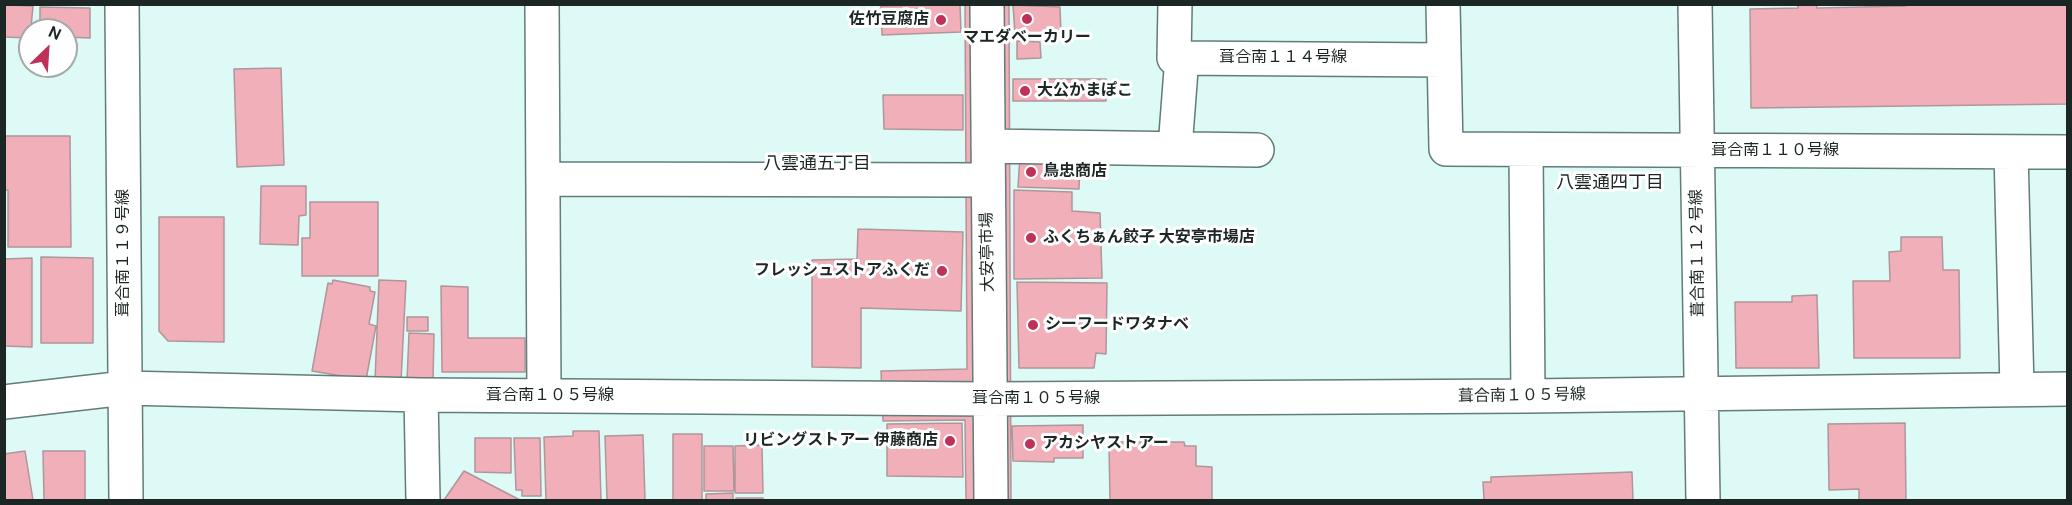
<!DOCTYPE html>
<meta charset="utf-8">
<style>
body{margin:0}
#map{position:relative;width:2072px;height:505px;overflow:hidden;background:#ddfaf6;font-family:"DM Sans",sans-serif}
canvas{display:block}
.frame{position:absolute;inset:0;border:6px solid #1c2725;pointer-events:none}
.north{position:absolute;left:18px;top:18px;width:60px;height:60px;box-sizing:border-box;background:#fff;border:2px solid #a4a9a8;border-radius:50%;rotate:25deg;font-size:16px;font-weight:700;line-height:24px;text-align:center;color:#1c2725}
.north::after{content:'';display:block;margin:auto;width:21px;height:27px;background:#bf315b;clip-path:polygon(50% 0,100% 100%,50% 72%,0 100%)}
</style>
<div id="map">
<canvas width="2072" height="505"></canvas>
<div class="frame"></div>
<div class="north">N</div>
</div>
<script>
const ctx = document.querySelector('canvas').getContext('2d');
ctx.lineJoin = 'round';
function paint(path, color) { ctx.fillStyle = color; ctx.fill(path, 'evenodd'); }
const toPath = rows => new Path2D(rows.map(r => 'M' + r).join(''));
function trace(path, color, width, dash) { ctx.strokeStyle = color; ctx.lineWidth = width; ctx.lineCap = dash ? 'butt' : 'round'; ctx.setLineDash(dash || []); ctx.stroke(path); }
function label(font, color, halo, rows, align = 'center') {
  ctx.font = font + ' "DM Sans","Noto Sans JP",sans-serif'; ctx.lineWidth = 6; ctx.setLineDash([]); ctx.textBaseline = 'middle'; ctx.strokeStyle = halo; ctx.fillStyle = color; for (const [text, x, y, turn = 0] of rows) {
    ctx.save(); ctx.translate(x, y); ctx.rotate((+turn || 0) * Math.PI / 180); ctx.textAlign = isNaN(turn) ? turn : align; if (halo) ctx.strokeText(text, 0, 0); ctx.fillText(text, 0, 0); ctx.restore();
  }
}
const building = toPath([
 [960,4,961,32,882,35,881,6,960,4],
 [965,4,1009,4,1011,500,966,500,965,420,883,421,881,371,967,369,965,4],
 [1798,4,1816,4,1817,8,1906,6,1906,4,2068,4,2068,104,1751,108,1750,9,1798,8,1798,4],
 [4,5,33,6,30,38,4,37,4,5],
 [1013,5,1060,7,1061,34,1015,34,1013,5],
 [40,7,90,8,90,38,66,37,66,30,40,30,40,7],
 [1017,41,1040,42,1041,58,1017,59,1017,41],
 [281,68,284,165,237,167,234,69,281,68],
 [1013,79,1106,79,1106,101,1013,101,1013,79],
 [883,95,963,95,963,130,884,129,883,95],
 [4,136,70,136,71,247,8,247,8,190,4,190,4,136],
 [1020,155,1080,157,1079,189,1018,187,1020,155],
 [261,186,306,186,306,215,299,216,298,245,260,244,261,186],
 [1014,190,1072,192,1072,211,1100,213,1102,278,1014,279,1014,190],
 [310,202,378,202,378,276,302,276,302,238,310,238,310,202],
 [159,217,224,217,224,342,168,341,159,331,159,217],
 [858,229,963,232,961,311,861,308,861,368,812,367,812,260,857,259,858,229],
 [1901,237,1942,237,1943,270,1959,270,1960,358,1854,358,1853,281,1890,281,1889,252,1901,251,1901,237],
 [41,257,93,258,93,343,41,343,41,257],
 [32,258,32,347,4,346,4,259,32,258],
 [333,280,370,287,370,291,375,292,369,324,376,326,366,380,312,371,328,283,332,284,333,280],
 [379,280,406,281,401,382,375,381,379,280],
 [1017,282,1107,283,1106,354,1096,353,1094,368,1019,368,1017,282],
 [441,286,468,287,468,338,525,338,525,372,442,372,441,286],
 [1817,295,1819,368,1736,368,1735,302,1792,302,1792,296,1817,295],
 [407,317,428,317,428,331,407,331,407,317],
 [409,333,434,334,433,382,407,381,409,333],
 [962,423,963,477,887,476,887,424,962,423],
 [1905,423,1906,500,1859,500,1859,489,1829,490,1828,424,1905,423],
 [1083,425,1083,458,1054,458,1054,462,1013,461,1012,426,1083,425],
 [573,431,599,431,601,500,546,500,544,437,573,436,573,431],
 [673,434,702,434,702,500,673,500,673,434],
 [643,435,645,500,607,500,605,436,643,435],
 [475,438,511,438,511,473,475,472,475,438],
 [514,438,540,438,541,496,522,496,522,490,516,490,514,438],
 [1118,442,1184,442,1185,446,1196,446,1196,466,1212,467,1212,500,1110,500,1109,446,1119,446,1118,442],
 [762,445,763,493,735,493,735,446,762,445],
 [704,446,733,446,734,491,704,491,704,446],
 [25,451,33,500,4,500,4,454,25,451],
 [43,451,85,451,85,500,44,500,43,451],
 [464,471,520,500,444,500,464,471],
 [1632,472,1633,500,1484,500,1483,482,1491,482,1491,477,1632,472],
 [733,493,733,500,706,500,706,494,733,493],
 [736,498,763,498,763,500,736,500,736,498]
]);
paint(building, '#f1afb9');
trace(building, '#af9699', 1.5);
const street = toPath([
 [122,4,126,500],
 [542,4,544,396],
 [987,4,991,500],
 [1175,4,1174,58,1444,60],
 [1443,4,1446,149,2068,152],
 [1695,4,1703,500],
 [988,146,1257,150],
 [1175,148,1182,57],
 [1526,150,1528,396],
 [2011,152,2017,389],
 [543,179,988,180],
 [421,395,423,500],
 [4,402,125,388,421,395,990,399,1528,396,2068,389]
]);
trace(street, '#627c79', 36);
trace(street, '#fff', 33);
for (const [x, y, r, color] of [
 [1027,19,6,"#bf315b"],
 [941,20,6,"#bf315b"],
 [1025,91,6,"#bf315b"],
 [1031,172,6,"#bf315b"],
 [1031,238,6,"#bf315b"],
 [942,271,6,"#bf315b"],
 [1033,325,6,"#bf315b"],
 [950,441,6,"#bf315b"],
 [1030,444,6,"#bf315b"]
]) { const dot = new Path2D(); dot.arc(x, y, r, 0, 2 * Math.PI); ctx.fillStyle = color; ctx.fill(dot); trace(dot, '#fff', 2); }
label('bold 16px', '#1c2725', '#fff', [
 ["佐竹豆腐店",929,20,"right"],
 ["マエダベーカリー",1027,38,"center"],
 ["大公かまぽこ",1037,91],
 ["鳥忠商店",1043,172],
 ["ふくちぁん餃子 大安亭市場店",1043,238],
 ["フレッシュストアふくだ",930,271,"right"],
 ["シーフードワタナベ",1045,325],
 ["リビングストアー 伊藤商店",938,441,"right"],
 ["アカシヤストアー",1042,444]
], 'left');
label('16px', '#1c2725', '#fff', [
 ["葺合南１１４号線",1283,58],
 ["葺合南１１０号線",1775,151],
 ["大安亭市場",988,252,-91],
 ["葺合南１１９号線",124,253,-90],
 ["葺合南１１２号線",1698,253,-91],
 ["葺合南１０５号線",550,396],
 ["葺合南１０５号線",1522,396,-1],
 ["葺合南１０５号線",1036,399]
]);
label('18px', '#1c2725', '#fff', [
 ["八雲通五丁目",817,164],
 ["八雲通四丁目",1610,183]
]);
</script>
